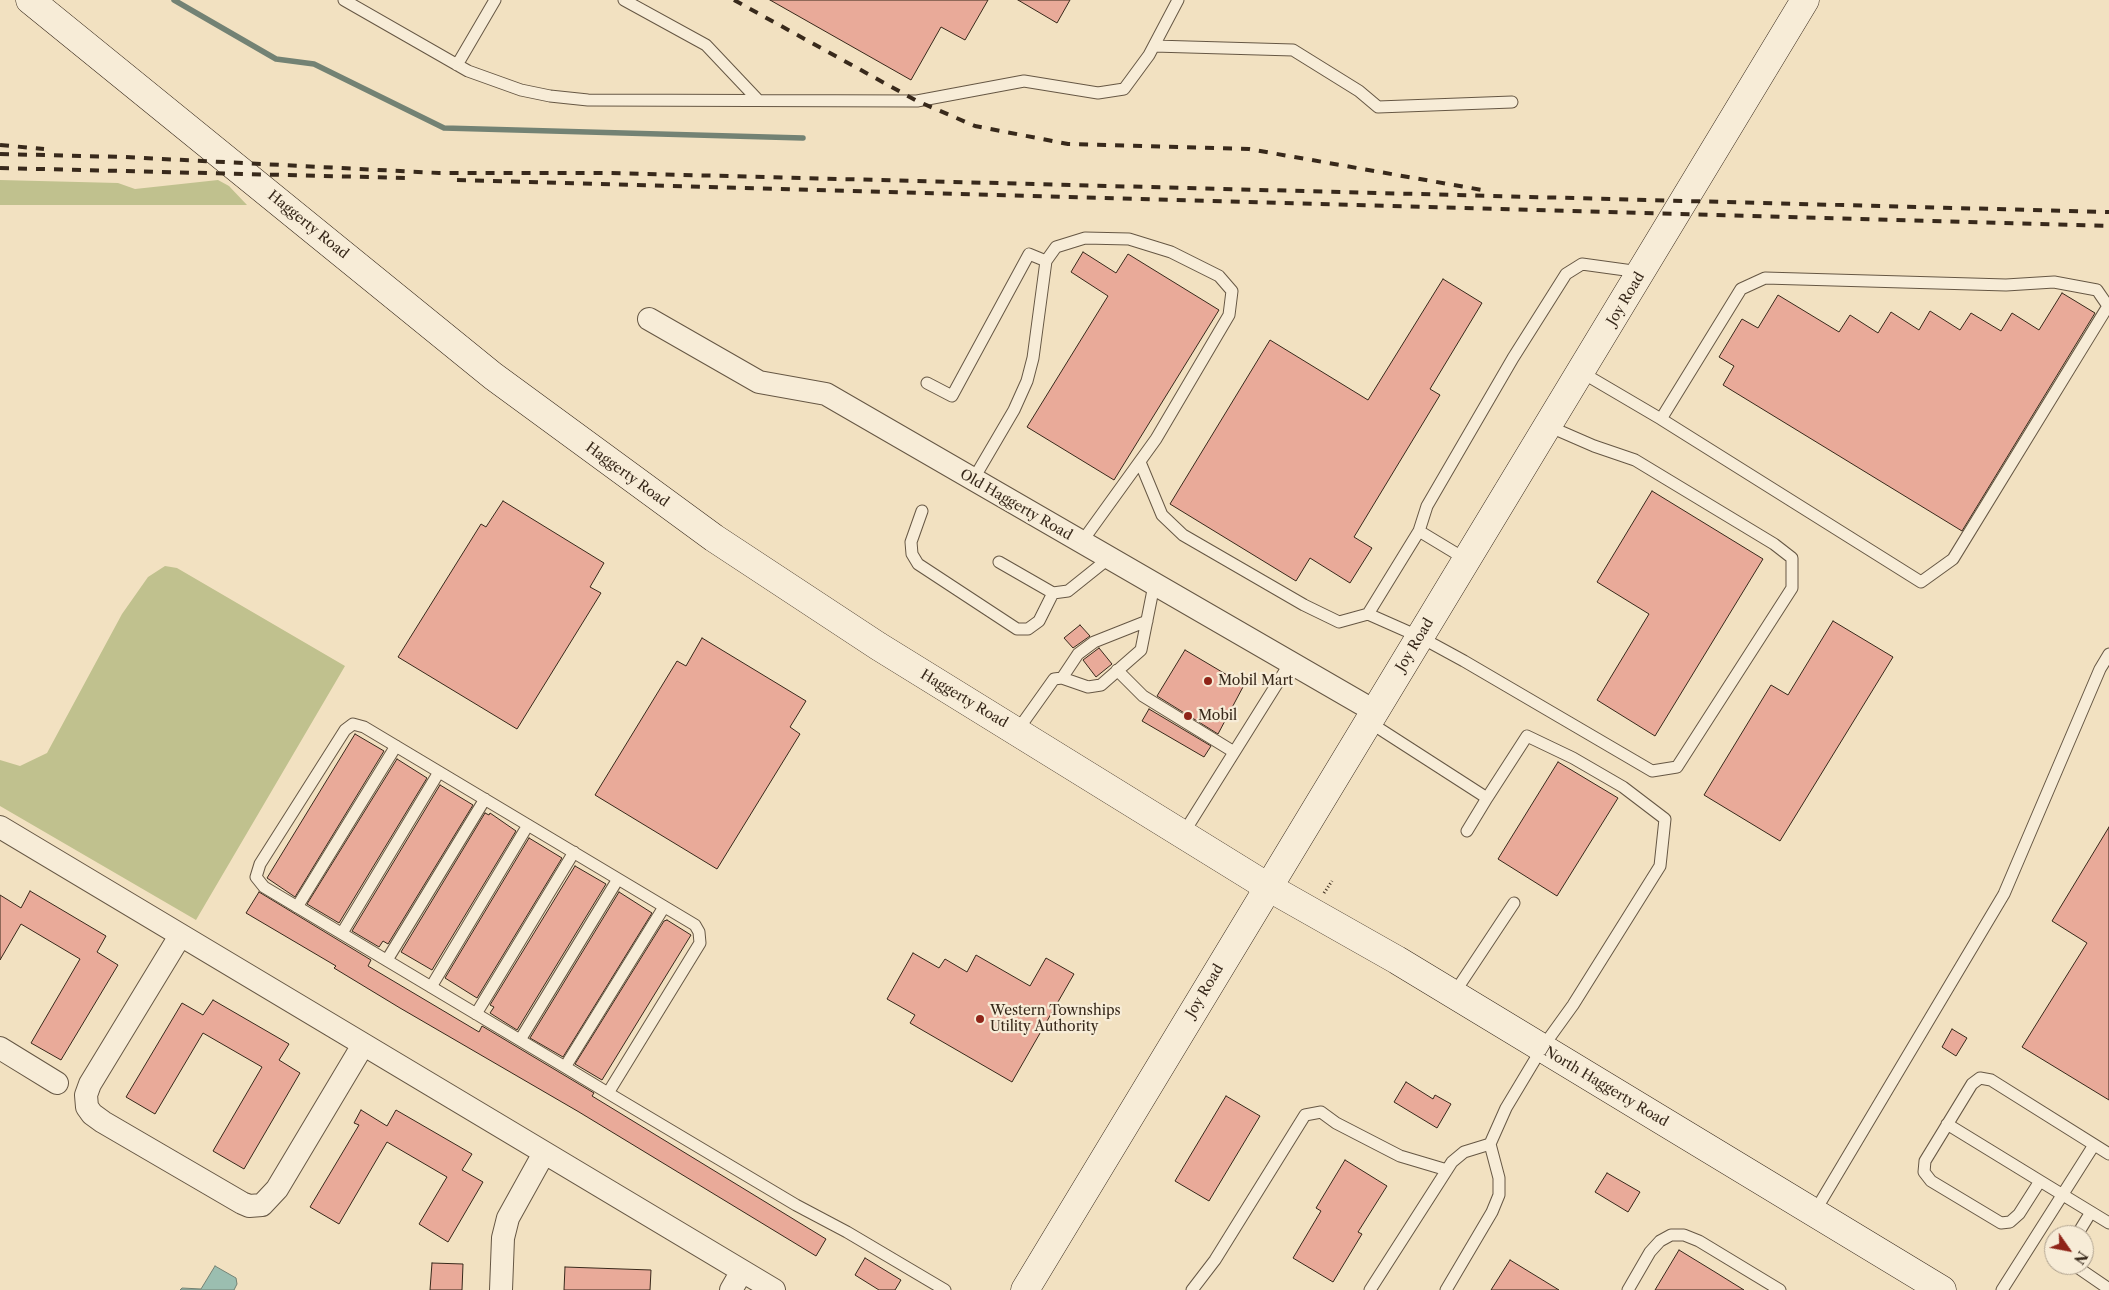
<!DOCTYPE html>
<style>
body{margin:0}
#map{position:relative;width:2109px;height:1290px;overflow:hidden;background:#f2e1c1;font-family:"Libre Caslon Text",serif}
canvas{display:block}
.north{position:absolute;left:2044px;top:1225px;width:50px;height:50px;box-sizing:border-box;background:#f7ecd7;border:1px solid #ab9e8c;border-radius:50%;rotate:123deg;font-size:14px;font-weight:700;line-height:20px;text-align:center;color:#38291b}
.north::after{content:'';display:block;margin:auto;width:18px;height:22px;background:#8f2418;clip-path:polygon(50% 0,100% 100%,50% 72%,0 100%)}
</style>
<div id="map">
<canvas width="2109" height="1290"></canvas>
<div class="north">N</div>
</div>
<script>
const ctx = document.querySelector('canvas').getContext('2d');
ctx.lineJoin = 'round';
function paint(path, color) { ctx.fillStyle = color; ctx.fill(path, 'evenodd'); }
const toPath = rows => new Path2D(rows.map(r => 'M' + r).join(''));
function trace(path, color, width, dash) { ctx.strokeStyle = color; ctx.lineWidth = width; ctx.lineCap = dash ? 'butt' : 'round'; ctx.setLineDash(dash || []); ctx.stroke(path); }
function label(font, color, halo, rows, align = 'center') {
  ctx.font = font + ' "Libre Caslon Text",serif'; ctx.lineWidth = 4.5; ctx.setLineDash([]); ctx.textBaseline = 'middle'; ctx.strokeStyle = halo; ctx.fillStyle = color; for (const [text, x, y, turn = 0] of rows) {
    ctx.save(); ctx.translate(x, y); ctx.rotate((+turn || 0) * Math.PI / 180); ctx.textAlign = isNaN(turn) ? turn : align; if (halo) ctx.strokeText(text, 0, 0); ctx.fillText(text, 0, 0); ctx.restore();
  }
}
paint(toPath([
 [0,180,118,183,135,189,218,180,229,186,247,205,0,205],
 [165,566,177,568,345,666,196,920,0,806,0,760,20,766,47,753,122,614,148,577]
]), '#c0c18e');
const water = toPath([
 [215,1266,236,1278,237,1284,234,1290,180,1290,182,1288,201,1289,215,1266]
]);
paint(water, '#9bbeb0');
trace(water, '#738274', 1);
trace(toPath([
 [174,0,276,59,314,64,444,128,803,138]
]), '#738274', 5.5);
const building = toPath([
 [770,0,988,0,965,40,941,27,911,80,770,0],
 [1018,0,1070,0,1057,23,1018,0],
 [1083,252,1116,273,1128,254,1219,310,1114,480,1027,427,1108,296,1071,272,1083,252],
 [1443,279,1482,303,1430,389,1440,395,1354,537,1372,548,1350,583,1310,558,1296,581,1170,504,1270,340,1368,400,1443,279],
 [2062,293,2095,313,1962,531,1723,385,1734,366,1719,357,1742,319,1758,328,1778,295,1839,332,1850,315,1878,333,1891,312,1919,330,1930,311,1960,330,1971,313,2001,331,2012,313,2039,330,2062,293],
 [1652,491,1763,559,1655,736,1597,700,1649,614,1597,582,1652,491],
 [503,501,604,563,590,587,601,593,517,729,398,657,481,524,486,527,503,501],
 [1833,621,1893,657,1780,841,1704,795,1771,685,1788,695,1833,621],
 [1080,625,1090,636,1073,648,1064,638,1080,625],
 [702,638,806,701,790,727,800,734,717,869,595,795,677,661,686,666,702,638],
 [1099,648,1112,664,1096,677,1083,660,1099,648],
 [1185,650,1244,685,1218,734,1157,696,1185,650],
 [1149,709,1211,746,1204,757,1142,721,1149,709],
 [355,734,384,751,295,897,267,878,355,734],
 [397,759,427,778,339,923,307,904,397,759],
 [1558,762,1618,798,1557,896,1498,859,1558,762],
 [440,785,473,805,388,944,383,941,379,947,352,931,440,785],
 [485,813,489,815,490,813,516,831,432,970,401,952,485,813],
 [2109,827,2109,1100,2022,1047,2087,943,2052,921,2109,827],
 [529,838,562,858,477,998,445,978,529,838],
 [575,866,606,884,517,1030,490,1013,494,1007,490,1005,575,866],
 [30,891,106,936,97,952,118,965,61,1060,31,1043,80,959,21,924,0,960,0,895,21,908,30,891],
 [259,892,371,960,368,966,479,1032,482,1026,594,1093,592,1096,826,1239,816,1256,579,1112,400,1008,334,968,336,966,246,913,259,892],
 [619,892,652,913,563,1057,530,1038,619,892],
 [667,920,691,935,602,1080,575,1064,664,921,667,920],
 [913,953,939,968,945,959,967,972,976,955,1030,986,1046,958,1074,974,1012,1082,910,1023,915,1015,887,999,913,953],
 [213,1000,289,1044,279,1060,300,1073,244,1169,213,1151,262,1067,203,1033,155,1114,126,1097,182,1003,203,1015,213,1000],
 [1952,1029,1967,1038,1956,1056,1942,1047,1952,1029],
 [1406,1082,1433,1099,1435,1095,1451,1104,1437,1128,1394,1102,1406,1082],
 [1226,1096,1260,1116,1209,1201,1175,1181,1226,1096],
 [361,1110,387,1126,396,1110,472,1154,462,1170,483,1182,448,1242,419,1224,447,1177,387,1142,339,1224,310,1207,359,1125,354,1123,361,1110],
 [1345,1160,1387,1186,1358,1232,1362,1234,1333,1282,1293,1258,1321,1211,1316,1208,1345,1160],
 [1607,1173,1640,1192,1628,1212,1595,1192,1607,1173],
 [1679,1250,1715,1272,1744,1290,1655,1290,1679,1250],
 [865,1258,901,1280,895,1290,879,1290,855,1275,865,1258],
 [1510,1260,1559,1290,1491,1290,1510,1260],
 [432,1263,463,1264,462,1290,430,1290,432,1263],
 [565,1267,651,1270,650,1290,564,1290,565,1267]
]);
paint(building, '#e9aa99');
trace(building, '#38291b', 1);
const lane = toPath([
 [344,0,468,71,521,90,550,96,588,100,917,101,1024,81,1098,93,1124,89,1149,55,1178,0],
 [624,0,706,45,758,100],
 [1154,46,1293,50,1359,91,1378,107,1512,102],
 [457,65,495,0],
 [1581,372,1661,419,1921,582,1953,559,2108,306,2097,290,2054,282,2006,285,1765,278,1741,289,1661,419],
 [927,383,952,396,1029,254,1046,261],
 [1548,426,1594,446,1635,460,1774,544,1792,558,1792,588,1677,767,1652,771,1464,661,1420,637,1368,614,1419,531,1427,506,1513,358,1566,274,1582,264,1640,272],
 [1140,462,1162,515,1183,535,1304,605,1339,622,1368,614],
 [973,480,1014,410,1027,381,1033,358,1046,261,1056,247,1085,238,1129,239,1171,252,1219,276,1232,291,1229,315,1156,439,1081,543],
 [922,511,911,542,912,554,918,564,1017,629,1028,629,1039,621,1053,593],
 [1419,531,1467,560],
 [999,562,1053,593,1068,591,1108,559],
 [1117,670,1143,696,1234,752],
 [1062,678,1078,654,1094,642,1147,621],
 [1369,722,1487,798,1467,831],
 [1017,731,1054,679,1062,678,1088,687,1101,685,1141,650,1154,585],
 [1183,834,1290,663],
 [297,907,396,746],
 [342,933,439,772],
 [387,960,485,799],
 [431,987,528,825],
 [1453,995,1514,903],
 [476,1014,574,852],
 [520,1040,618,879],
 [565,1067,664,907],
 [608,1093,700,943,699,932,695,925,364,727,353,724,345,730,260,864,256,877,264,887,565,1067,608,1093,796,1205,847,1232,945,1290],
 [1947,1124,2040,1181],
 [2109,1154,1991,1080,1980,1078,1972,1084,1925,1161,1924,1172,1931,1181,2001,1223,2010,1222,2019,1214,2040,1181,2109,1223],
 [1814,1213,2004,894,2100,669,2109,654],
 [2077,1235,2091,1212],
 [2074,1265,2109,1289],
 [1192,1290,1215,1260,1305,1115,1321,1112,1336,1123,1400,1156,1447,1170],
 [1370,1290,1452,1162,1464,1152,1490,1144],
 [1446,1290,1492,1212,1499,1195,1499,1178,1490,1144,1506,1108,1542,1048,1573,1005,1660,866,1665,819,1623,787,1573,758,1527,736,1487,798],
 [1628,1290,1650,1252,1660,1241,1671,1235,1684,1235,1699,1241,1780,1290],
 [2002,1290,2094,1145]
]);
const street = toPath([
 [649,319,759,382,826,394,1376,712],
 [0,827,774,1290],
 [180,936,90,1084,86,1095,87,1107,92,1114,103,1122,242,1203,249,1206,262,1205,277,1189,363,1045],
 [0,1048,57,1083],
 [501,1290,503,1238,508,1218,544,1153],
 [731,1290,742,1271]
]);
const secondary = toPath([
 [30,0,493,376,714,538,878,646,1268,887,1397,960,1942,1290],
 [1025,1290,1805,0]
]);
trace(lane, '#665744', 13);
trace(street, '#665744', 24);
trace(secondary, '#38291b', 29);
trace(toPath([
 [1324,893,1332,881]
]), '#38291b', 3, [1, 2.5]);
trace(lane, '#f7ecd7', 11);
trace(street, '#f7ecd7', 22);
trace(secondary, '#f7ecd7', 28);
trace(toPath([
 [734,0,917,101,975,126,1068,144,1249,149,1488,191],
 [0,145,44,149],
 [0,154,124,157,439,173,610,173,2109,212],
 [0,168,407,178],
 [457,180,2109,226]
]), '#38291b', 4, [9, 9]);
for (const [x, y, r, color] of [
 [1208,681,5,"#8f2418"],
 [1188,716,5,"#8f2418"],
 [980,1019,5,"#8f2418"]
]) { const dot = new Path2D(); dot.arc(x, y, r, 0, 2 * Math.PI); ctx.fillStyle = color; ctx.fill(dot); trace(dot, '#f7ecd7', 2); }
label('14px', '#38291b', '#f7ecd7', [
 ["Haggerty Road",308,225,39],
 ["Joy Road",1626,299,-59],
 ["Haggerty Road",627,475,36],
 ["Old Haggerty Road",1016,505,30],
 ["Joy Road",1415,645,-59],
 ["Haggerty Road",964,699,31],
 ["Joy Road",1205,991,-59],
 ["North Haggerty Road",1606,1087,31]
]);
label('14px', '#38291b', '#f7ecd7', [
 ["Mobil Mart",1218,681],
 ["Mobil",1198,716],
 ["Western Townships",990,1011],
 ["Utility Authority",990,1027]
], 'left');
</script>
